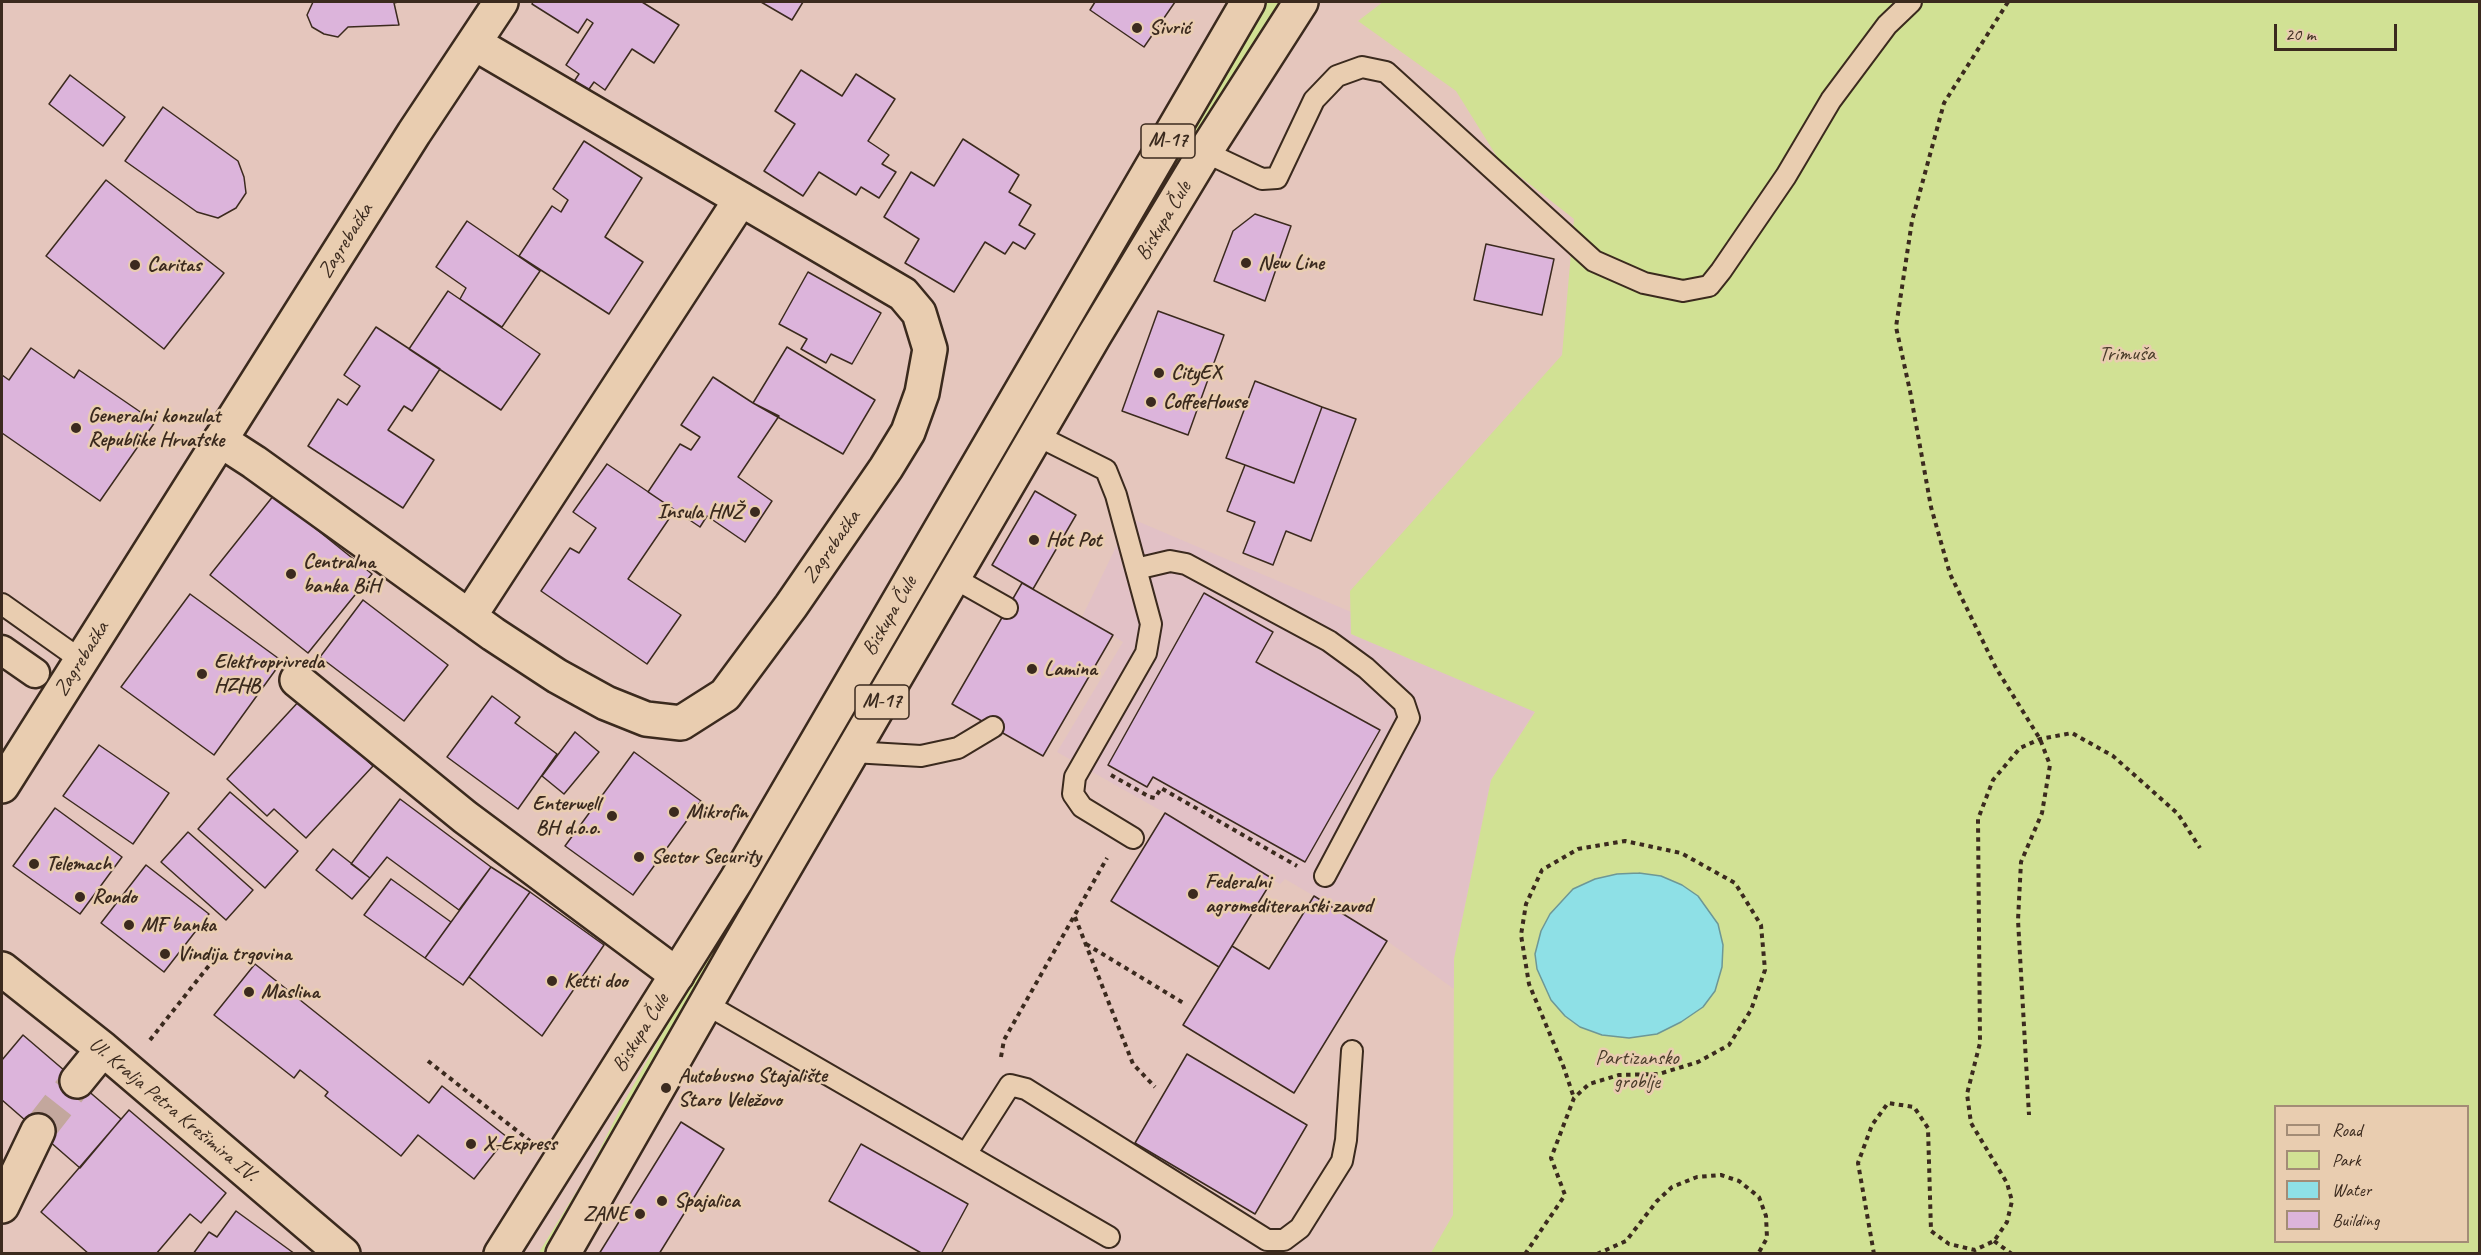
<!DOCTYPE html>
<meta charset="utf-8">
<style>
body{margin:0}
#map{position:relative;width:2481px;height:1255px;overflow:hidden;background:#e5c6bd;font-family:Caveat,sans-serif}
canvas{display:block}
.frame{position:absolute;inset:0;border:3px solid #3b2a1e;pointer-events:none}
.legend{position:absolute;left:2274px;top:1105px;width:195px;height:138px;box-sizing:border-box;background:#e9cdb0;border:2px solid #a38c76;margin:0;padding:8px 10px;list-style:none;font-size:18px;color:#3b2a1e}
.legend li{display:flex;align-items:center;gap:12px;height:30px}
.legend b{width:30px;border:2px solid #a38c76}
.scale{position:absolute;left:2274px;top:24px;width:123px;height:27px;box-sizing:border-box;border:3px solid #3b2a1e;border-top:0;padding-left:8px;font-size:18px;line-height:21px;white-space:nowrap;color:#3b2a1e;-webkit-text-stroke:4px #e9cdb0;paint-order:stroke}
</style>
<div id="map">
<canvas width="2481" height="1255"></canvas>
<div class="frame"></div>
<ul class="legend">
<li><b style="height:8px;background:#e9cdb0"></b>Road</li>
<li><b style="height:16px;background:#d1e194"></b>Park</li>
<li><b style="height:16px;background:#8ee0e6"></b>Water</li>
<li><b style="height:16px;background:#dcb4db"></b>Building</li>
</ul>
<div class="scale">20 m</div>
</div>
<script>
const ctx = document.querySelector('canvas').getContext('2d');
ctx.lineJoin = 'round';
function paint(path, color) { ctx.fillStyle = color; ctx.fill(path, 'evenodd'); }
const toPath = rows => new Path2D(rows.map(r => 'M' + r).join(''));
function trace(path, color, width, dash) { ctx.strokeStyle = color; ctx.lineWidth = width; ctx.lineCap = dash ? 'butt' : 'round'; ctx.setLineDash(dash || []); ctx.stroke(path); }
function label(font, color, halo, rows, align = 'center') {
  ctx.font = font + ' Caveat,sans-serif'; ctx.lineWidth = 5; ctx.setLineDash([]); ctx.textBaseline = 'middle'; ctx.strokeStyle = halo; ctx.fillStyle = color; for (const [text, x, y, turn = 0] of rows) {
    ctx.save(); ctx.translate(x, y); ctx.rotate((+turn || 0) * Math.PI / 180); ctx.textAlign = isNaN(turn) ? turn : align; if (halo) ctx.strokeText(text, 0, 0); ctx.fillText(text, 0, 0); ctx.restore();
  }
}
paint(toPath([
 [1130,518,1351,612,1351,634,1535,711,1491,780,1454,959,1454,989,1387,941,1314,896,1285,879,1280,884,1165,813,1057,752,1123,642,1082,617]
]), '#e2c1c6');
paint(toPath([
 [1267,2,1288,2,549,1253,538,1254,589,1171,620,1109,728,917,1167,165],
 [1383,2,2479,2,2479,1253,1431,1253,1453,1215,1454,959,1491,780,1535,712,1351,634,1350,591,1562,355,1574,219,1499,160,1456,91,1358,21],
 [2276,1106,2468,1106,2468,1242,2276,1242]
]), '#d1e194');
const water = toPath([
 [1639,873,1661,876,1682,885,1698,896,1718,924,1723,945,1722,967,1715,991,1703,1007,1681,1022,1657,1034,1629,1038,1602,1035,1580,1027,1565,1016,1551,1000,1537,969,1535,954,1541,931,1550,914,1573,889,1595,879,1617,874,1639,873]
]);
paint(water, '#8ee0e6');
trace(water, '#6d9796', 1.5);
const building = toPath([
 [313,2,398,2,394,3,399,25,348,27,338,37,324,34,312,27,307,15,313,2],
 [533,2,642,2,679,25,654,63,632,49,605,90,594,82,587,92,573,83,579,74,566,65,593,23,587,19,578,33,532,4,533,2],
 [761,2,803,2,792,20,761,2],
 [1095,2,1175,2,1144,47,1090,10,1095,2],
 [801,70,842,96,856,74,895,99,868,141,889,155,882,164,896,172,879,198,861,187,856,195,819,172,803,196,764,171,795,124,775,111,801,70],
 [70,75,125,117,103,146,49,104,70,75],
 [163,107,238,161,244,177,246,193,236,208,218,218,197,212,125,161,163,107],
 [963,139,1019,175,1009,192,1031,205,1019,225,1035,234,1025,249,1013,242,1005,254,985,242,954,292,905,263,919,239,884,217,911,172,934,186,963,139],
 [584,141,642,178,605,237,643,262,609,314,519,256,552,206,561,212,568,200,553,189,584,141],
 [106,180,224,273,164,349,46,256,106,180],
 [1255,214,1291,226,1265,301,1214,281,1233,231,1255,214],
 [467,221,540,271,502,327,460,299,466,288,436,267,467,221],
 [1486,244,1554,259,1542,315,1474,300,1486,244],
 [808,272,881,313,852,364,831,354,826,363,801,349,807,339,779,324,808,272],
 [448,291,540,354,501,410,409,349,448,291],
 [1158,311,1224,335,1188,435,1122,411,1158,311],
 [376,327,440,369,412,411,404,406,388,430,434,460,403,508,308,446,338,399,347,405,360,386,344,375,376,327],
 [787,347,875,400,843,454,753,403,787,347],
 [31,348,74,378,79,370,155,422,100,501,2,433,2,375,9,380,31,348],
 [713,377,753,403,779,416,738,477,772,501,745,542,707,516,700,527,648,492,680,444,691,450,700,437,681,425,713,377],
 [1255,381,1322,407,1294,483,1226,458,1255,381],
 [1322,407,1356,419,1311,541,1286,531,1273,565,1243,553,1255,522,1227,511,1245,465,1294,483,1322,407],
 [607,464,675,510,628,579,681,615,647,664,541,591,570,548,579,553,596,528,573,512,607,464],
 [1035,491,1076,515,1033,589,992,565,1035,491],
 [274,495,372,574,308,653,210,575,274,495],
 [1022,583,1113,635,1043,756,952,704,1022,583],
 [1204,593,1273,632,1256,662,1380,730,1305,862,1153,777,1147,787,1108,765,1204,593],
 [190,594,282,661,214,755,121,687,190,594],
 [363,600,448,665,404,721,320,657,363,600],
 [492,696,520,717,515,723,557,754,518,809,447,757,492,696],
 [301,699,373,766,306,838,274,809,267,816,227,779,301,699],
 [575,732,599,752,564,794,542,776,575,732],
 [99,745,169,793,133,844,63,796,99,745],
 [634,752,701,801,633,895,565,846,634,752],
 [230,792,298,851,265,888,198,829,230,792],
 [400,799,491,867,459,910,387,857,370,878,351,864,400,799],
 [55,808,122,857,80,914,13,866,55,808],
 [1165,813,1273,879,1219,967,1111,901,1165,813],
 [188,832,253,890,226,920,161,862,188,832],
 [333,849,370,878,352,899,316,870,333,849],
 [146,865,209,914,164,972,101,923,146,865],
 [491,867,530,892,463,985,425,958,491,867],
 [391,879,451,922,425,958,364,915,391,879],
 [530,892,604,945,542,1036,469,977,530,892],
 [1314,896,1387,941,1294,1093,1183,1025,1232,946,1269,969,1314,896],
 [255,964,429,1103,442,1086,507,1137,474,1179,418,1135,401,1156,325,1096,328,1092,300,1070,294,1078,214,1015,255,964],
 [23,1035,121,1119,80,1168,2,1100,2,1060,23,1035],
 [1187,1054,1307,1125,1255,1214,1135,1143,1187,1054],
 [129,1110,226,1193,201,1223,190,1214,156,1254,89,1254,41,1212,129,1110],
 [681,1122,724,1149,659,1254,599,1254,681,1122],
 [861,1144,968,1204,941,1254,923,1254,829,1201,861,1144],
 [236,1211,295,1254,193,1254,209,1232,217,1237,236,1211]
]);
paint(building, '#dcb4db');
trace(building, '#3b2a1e', 1.5);
trace(toPath([
 [38,1131,77,1081]
]), '#c3a79d', 33, [33, 16]);
const service = toPath([
 [1205,152,1262,179,1277,178,1314,100,1337,76,1362,67,1386,72,1594,261,1644,283,1683,291,1709,286,1721,271,1786,176,1831,100,1887,25,1911,2],
 [1036,435,1106,470,1116,495,1151,624,1146,653,1075,777,1073,794,1082,807,1133,838],
 [1136,569,1170,561,1186,564,1329,641,1366,668,1404,703,1409,718,1325,876],
 [954,578,1007,608],
 [2,604,81,660],
 [853,752,921,756,958,748,993,727],
 [706,1004,1109,1237],
 [966,1154,1010,1085,1026,1089,1267,1240,1284,1240,1300,1228,1342,1161,1346,1140,1352,1051]
]);
const pedestrian = toPath([
 [2,650,35,673]
]);
const minor = toPath([
 [220,440,254,462,493,634,557,676,606,703,646,719,681,723,725,695,791,606,886,468,908,432,922,393,930,349,919,313,903,294,474,43],
 [469,617,741,199],
 [297,680,465,817,677,975],
 [2,786,414,133,501,2],
 [2,969,103,1049,343,1254],
 [77,1081,103,1049],
 [2,1206,38,1131]
]);
const primary = toPath([
 [501,1254,737,879,1248,2],
 [563,1254,736,951,1094,336,1205,152,1301,2]
]);
trace(service, '#3b2a1e', 24);
trace(pedestrian, '#3b2a1e', 33);
trace(minor, '#3b2a1e', 38);
trace(primary, '#3b2a1e', 38);
trace(toPath([
 [2008,2,1944,103,1912,221,1896,327,1910,391,1931,507,1950,574,1996,668,2040,739,2050,765,2042,813,2021,862,2018,920,2029,1115],
 [1111,775,1150,797,1155,798,1161,788,1297,866],
 [1075,917,1133,1064,1155,1087],
 [1086,944,1185,1004],
 [150,1040,222,949],
 [1001,1057,1004,1040,1107,858],
 [428,1061,530,1141],
 [1994,1241,2012,1254],
 [1525,1254,1565,1195,1551,1158,1574,1098,1589,1084,1619,1075,1659,1074,1698,1062,1729,1045,1751,1010,1765,970,1761,925,1735,883,1681,853,1625,841,1578,849,1542,870,1526,904,1521,935,1529,984,1564,1068,1574,1098],
 [1597,1254,1626,1241,1657,1201,1672,1187,1697,1177,1721,1175,1739,1181,1759,1197,1766,1216,1767,1238,1758,1254],
 [1874,1254,1858,1163,1872,1125,1888,1103,1914,1107,1928,1128,1931,1231,1949,1244,1975,1250,1994,1241,2007,1222,2012,1201,2007,1183,1971,1123,1967,1094,1980,1043,1978,819,1993,780,2020,748,2040,739,2072,733,2113,756,2178,814,2200,848]
]), '#3b2a1e', 4, [4.5, 4.5]);
trace(service, '#e9cdb0', 20);
trace(pedestrian, '#e9cdb0', 28);
trace(minor, '#e9cdb0', 33);
trace(primary, '#e9cdb0', 33);
for (const [x, y, r, color] of [
 [1137,28,6,"#3b2a1e"],
 [1246,263,6,"#3b2a1e"],
 [135,265,6,"#3b2a1e"],
 [1159,373,6,"#3b2a1e"],
 [1151,402,6,"#3b2a1e"],
 [76,428,6,"#3b2a1e"],
 [755,512,6,"#3b2a1e"],
 [1034,540,6,"#3b2a1e"],
 [291,574,6,"#3b2a1e"],
 [1032,669,6,"#3b2a1e"],
 [202,674,6,"#3b2a1e"],
 [674,812,6,"#3b2a1e"],
 [612,816,6,"#3b2a1e"],
 [639,857,6,"#3b2a1e"],
 [34,864,6,"#3b2a1e"],
 [1193,894,6,"#3b2a1e"],
 [80,897,6,"#3b2a1e"],
 [129,925,6,"#3b2a1e"],
 [165,954,6,"#3b2a1e"],
 [552,981,6,"#3b2a1e"],
 [249,992,6,"#3b2a1e"],
 [666,1088,6,"#3b2a1e"],
 [471,1144,6,"#3b2a1e"],
 [662,1201,6,"#3b2a1e"],
 [640,1214,6,"#3b2a1e"]
]) { const dot = new Path2D(); dot.arc(x, y, r, 0, 2 * Math.PI); ctx.fillStyle = color; ctx.fill(dot); trace(dot, '#e9cdb0', 2); }
for (const [x, y, w] of [
 [1168,141,54],
 [882,702,54]
]) { const box = new Path2D(); box.roundRect(x - w / 2, y - 17, w, 34, 4.5); ctx.fillStyle = '#e9cdb0'; ctx.fill(box); trace(box, '#3b2a1e', 1.5); }
label('bold 20px', '#3b2a1e', null, [
 ["M-17",1168,141],
 ["M-17",882,702]
]);
label('bold 21px', '#3b2a1e', '#e9cdb0', [
 ["Sivrić",1149,28],
 ["New Line",1258,263],
 ["Caritas",147,265],
 ["CityEX",1171,373],
 ["CoffeeHouse",1163,402],
 ["Generalni konzulat",88,416],
 ["Republike Hrvatske",88,440],
 ["Insula HNŽ",743,512,"right"],
 ["Hot Pot",1046,540],
 ["Centralna",303,562],
 ["banka BiH",303,586],
 ["Elektroprivreda",214,662],
 ["HZHB",214,686],
 ["Lamina",1044,669],
 ["Enterwell",600,804,"right"],
 ["BH d.o.o.",600,828,"right"],
 ["Mikrofin",686,812],
 ["Sector Security",651,857],
 ["Telemach",46,864],
 ["Federalni",1205,882],
 ["agromediteranski zavod",1205,906],
 ["Rondo",92,897],
 ["MF banka",141,925],
 ["Vindija trgovina",177,954],
 ["Ketti doo",564,981],
 ["Maslina",261,992],
 ["Autobusno Stajalište",678,1076],
 ["Staro Veležovo",678,1100],
 ["X-Express",483,1144],
 ["Spajalica",674,1201],
 ["ZANE",628,1214,"right"]
], 'left');
label('21px', '#3b2a1e', '#e9cdb0', [
 ["Biskupa Čule",1164,221,-59],
 ["Zagrebačka",346,241,-58],
 ["Zagrebačka",832,547,-55],
 ["Biskupa Čule",890,616,-60],
 ["Zagrebačka",82,659,-58],
 ["Biskupa Čule",641,1033,-58],
 ["Ul. Kralja Petra Krešimira IV.",173,1110,40]
]);
label('21px', '#4a3c2a', '#e9cdb0', [
 ["Trimuša",2127,354],
 ["Partizansko",1637,1058],
 ["groblje",1637,1082]
]);
</script>
